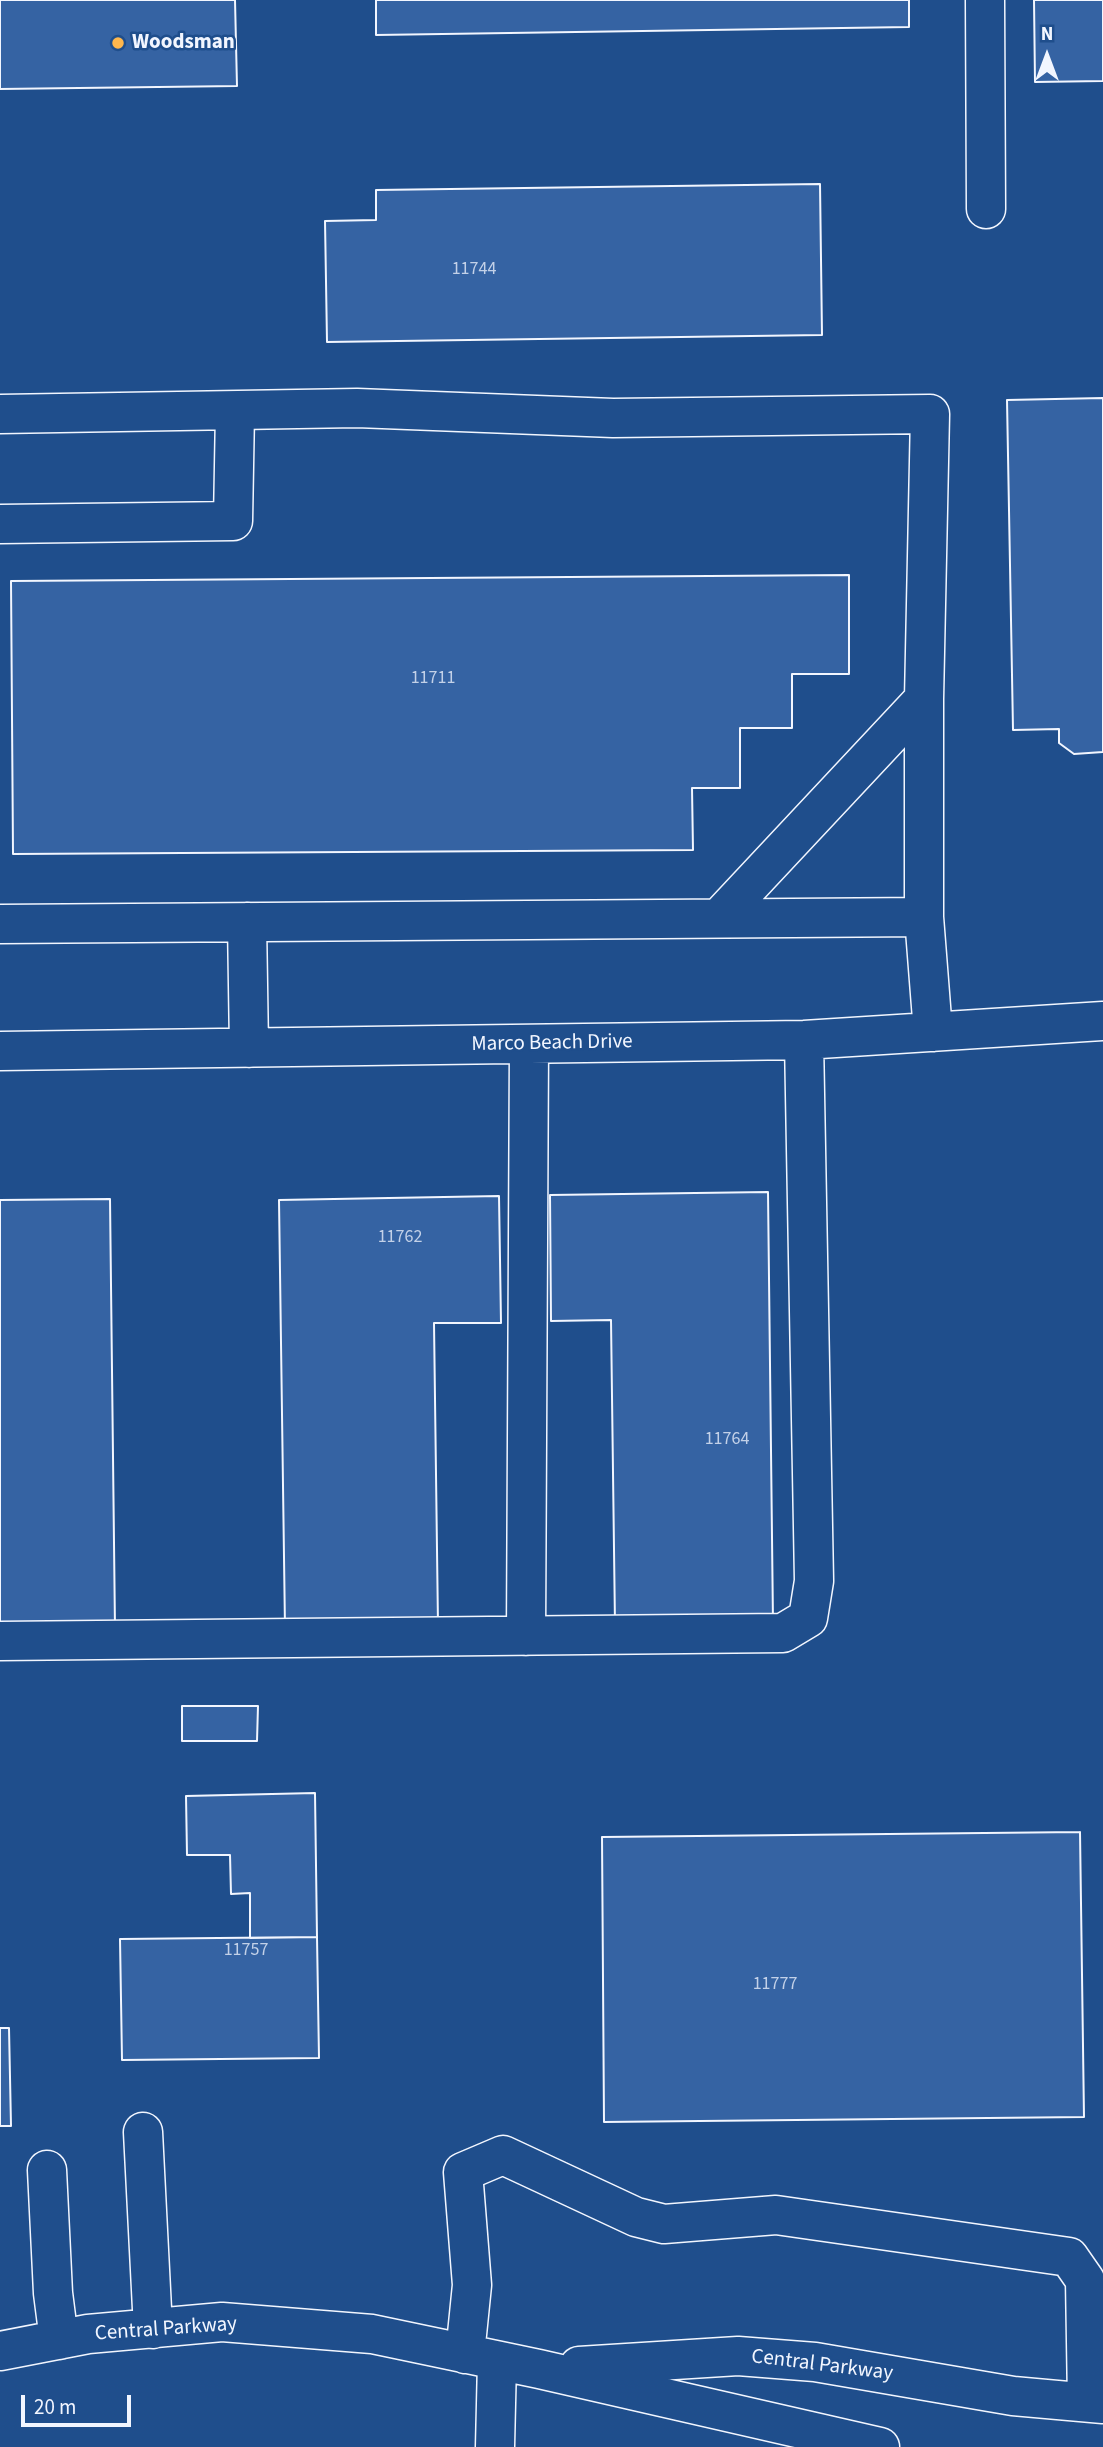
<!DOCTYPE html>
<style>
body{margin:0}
#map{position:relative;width:1103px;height:2447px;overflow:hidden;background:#1f4e8c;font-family:"Source Sans 3",sans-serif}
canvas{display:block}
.north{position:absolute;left:1012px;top:21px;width:70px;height:70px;-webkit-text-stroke:5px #1f4e8c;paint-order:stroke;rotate:0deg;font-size:19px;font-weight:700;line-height:28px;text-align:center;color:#f2f6ff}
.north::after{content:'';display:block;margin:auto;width:24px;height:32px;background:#f2f6ff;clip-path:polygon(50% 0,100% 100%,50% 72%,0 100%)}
.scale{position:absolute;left:21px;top:2395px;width:110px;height:32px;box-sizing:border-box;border:4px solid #f2f6ff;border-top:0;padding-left:9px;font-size:21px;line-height:24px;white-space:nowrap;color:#f2f6ff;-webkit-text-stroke:5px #1f4e8c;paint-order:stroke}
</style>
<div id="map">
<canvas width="1103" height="2447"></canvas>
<div class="north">N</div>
<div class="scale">20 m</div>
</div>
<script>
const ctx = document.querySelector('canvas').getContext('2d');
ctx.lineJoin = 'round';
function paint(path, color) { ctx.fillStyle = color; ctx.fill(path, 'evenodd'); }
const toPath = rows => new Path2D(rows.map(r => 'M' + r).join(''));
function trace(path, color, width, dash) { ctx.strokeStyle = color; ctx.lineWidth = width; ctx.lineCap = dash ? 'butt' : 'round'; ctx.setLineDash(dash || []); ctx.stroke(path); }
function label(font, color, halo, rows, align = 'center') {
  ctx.font = font + ' "Source Sans 3",sans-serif'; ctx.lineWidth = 5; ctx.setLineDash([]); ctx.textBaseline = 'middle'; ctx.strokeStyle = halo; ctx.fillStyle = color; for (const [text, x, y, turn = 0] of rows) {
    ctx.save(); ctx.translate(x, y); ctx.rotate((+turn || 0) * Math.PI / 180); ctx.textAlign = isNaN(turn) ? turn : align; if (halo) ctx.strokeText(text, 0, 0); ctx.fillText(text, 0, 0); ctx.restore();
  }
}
const building = toPath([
 [0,0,235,0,237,86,0,89,0,0],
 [376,0,909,0,909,27,376,35,376,0],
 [1034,0,1103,0,1103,81,1035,82,1034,0],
 [820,184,822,335,327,342,325,221,376,220,376,190,820,184],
 [1103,398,1103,752,1074,754,1059,743,1059,729,1013,730,1007,400,1103,398],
 [849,575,849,674,792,674,792,728,740,728,740,788,692,788,693,850,13,854,11,581,849,575],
 [768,1192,773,1623,615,1625,611,1320,551,1321,550,1195,768,1192],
 [499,1196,501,1323,434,1323,438,1625,285,1628,279,1200,499,1196],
 [110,1199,115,1628,0,1629,0,1200,110,1199],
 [182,1706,258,1706,257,1741,182,1741,182,1706],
 [315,1793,317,1937,250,1938,250,1893,231,1894,230,1855,187,1855,186,1796,315,1793],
 [1080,1832,1084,2117,604,2122,602,1837,1080,1832],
 [317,1937,319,2058,122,2060,120,1939,317,1937],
 [0,2028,9,2028,11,2126,0,2126,0,2028]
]);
paint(building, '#3563a3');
trace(building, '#f2f6ff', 2);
const minor = toPath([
 [985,0,986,209],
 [0,414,357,408,613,418,930,414,924,699,719,918],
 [0,524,233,521,235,411],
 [924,699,924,917,933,1032],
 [247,922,249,1048],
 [0,924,924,917],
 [0,1051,804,1040,1103,1021],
 [526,1636,529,1044],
 [0,1641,783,1633,808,1618,814,1581,804,1040],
 [143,2132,153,2329],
 [47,2170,53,2293,59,2340],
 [0,2351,88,2334,222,2322,372,2334,539,2369,880,2447],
 [465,2354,472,2285,463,2172,503,2155,636,2217,664,2224,776,2215,1069,2257,1085,2280,1087,2402],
 [579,2366,738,2356,815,2362,1013,2396,1103,2404],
 [495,2447,497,2361]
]);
trace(minor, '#f2f6ff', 41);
trace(minor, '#1f4e8c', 38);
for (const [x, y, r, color] of [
 [118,43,7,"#ffb74d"]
]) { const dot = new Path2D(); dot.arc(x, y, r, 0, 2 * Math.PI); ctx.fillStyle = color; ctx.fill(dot); trace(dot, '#1f4e8c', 2.5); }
label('18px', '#c3d1e8', null, [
 ["11744",474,270],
 ["11711",433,679],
 ["11762",400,1238],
 ["11764",727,1440],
 ["11757",246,1951],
 ["11777",775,1985]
]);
label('bold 21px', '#f2f6ff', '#1f4e8c', [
 ["Woodsman",132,43]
], 'left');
label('21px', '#f2f6ff', '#1f4e8c', [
 ["Marco Beach Drive",552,1044,-1],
 ["Central Parkway",166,2330,-4],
 ["Central Parkway",822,2366,7]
]);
</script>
